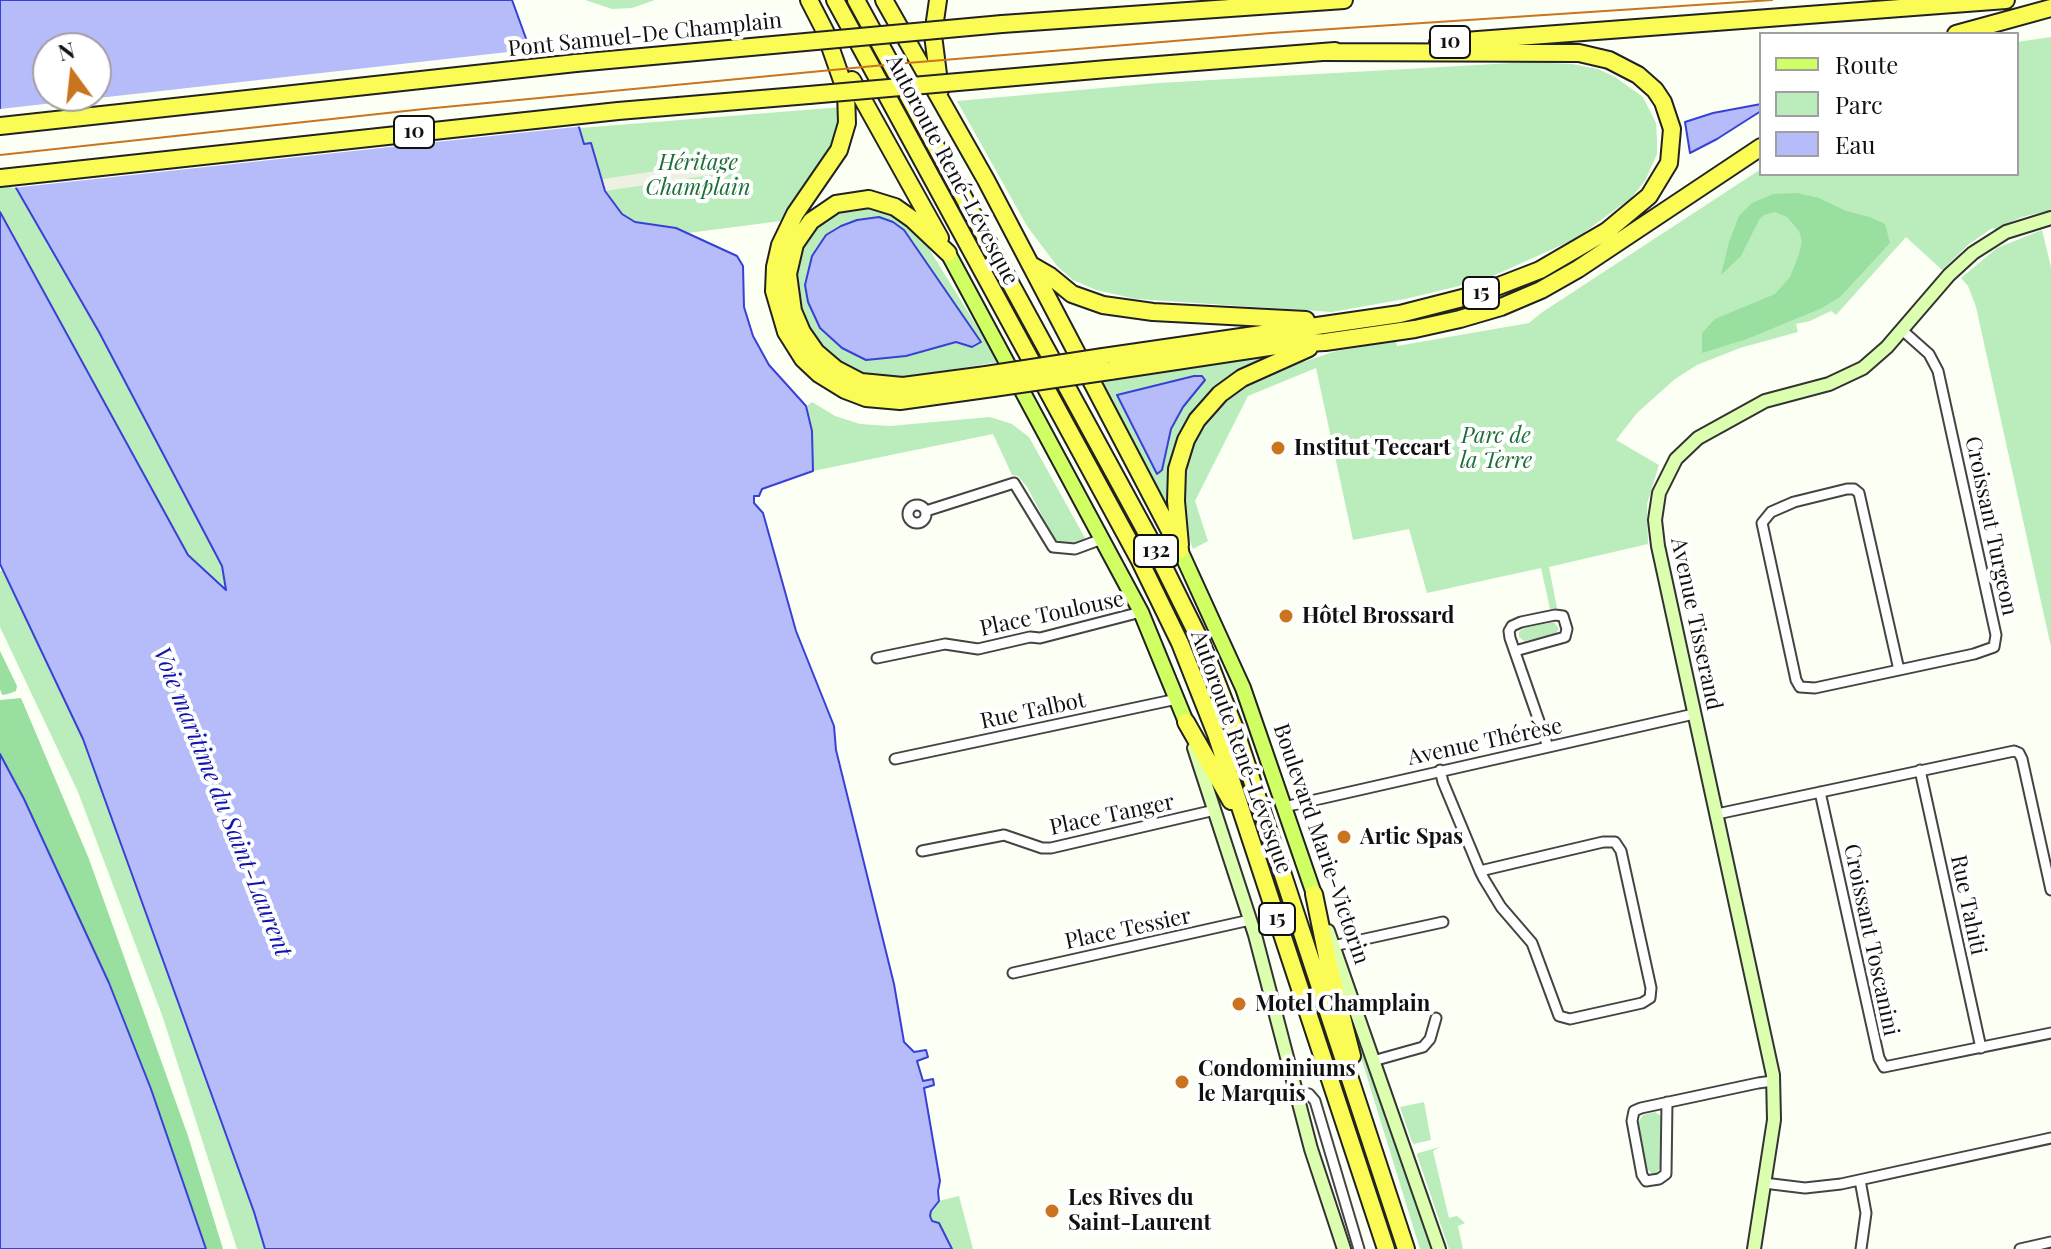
<!DOCTYPE html>
<meta charset="utf-8">
<style>
body{margin:0}
#map{position:relative;width:2051px;height:1249px;overflow:hidden;background:#fbfff4;font-family:"Playfair Display",serif}
canvas{display:block}
.legend{position:absolute;left:1759px;top:32px;width:260px;height:144px;box-sizing:border-box;background:#fff;border:2px solid #a0a0a0;margin:0;padding:10px 14px;list-style:none;font-size:24px;color:#111}
.legend li{display:flex;align-items:center;gap:16px;height:40px}
.legend b{width:40px;border:2px solid #a0a0a0}
.north{position:absolute;left:32px;top:32px;width:80px;height:80px;box-sizing:border-box;background:#fff;border:2px solid #a0a0a0;border-radius:50%;rotate:345deg;font-size:22px;font-weight:700;line-height:32px;text-align:center;color:#111}
.north::after{content:'';display:block;margin:auto;width:28px;height:36px;background:#ca741f;clip-path:polygon(50% 0,100% 100%,50% 72%,0 100%)}
</style>
<div id="map">
<canvas width="2051" height="1249"></canvas>
<ul class="legend">
<li><b style="height:10px;background:#d0ff64"></b>Route</li>
<li><b style="height:22px;background:#bbedbc"></b>Parc</li>
<li><b style="height:22px;background:#b6bbfa"></b>Eau</li>
</ul>
<div class="north">N</div>
</div>
<script>
const ctx = document.querySelector('canvas').getContext('2d');
ctx.lineJoin = 'round';
function paint(path, color) { ctx.fillStyle = color; ctx.fill(path, 'evenodd'); }
const toPath = rows => new Path2D(rows.map(r => 'M' + r).join(''));
function trace(path, color, width, dash) { ctx.strokeStyle = color; ctx.lineWidth = width; ctx.lineCap = dash ? 'butt' : 'round'; ctx.setLineDash(dash || []); ctx.stroke(path); }
function label(font, color, halo, rows, align = 'center') {
  ctx.font = font + ' "Playfair Display",serif'; ctx.lineWidth = 8; ctx.setLineDash([]); ctx.textBaseline = 'middle'; ctx.strokeStyle = halo; ctx.fillStyle = color; for (const [text, x, y, turn = 0] of rows) {
    ctx.save(); ctx.translate(x, y); ctx.rotate((+turn || 0) * Math.PI / 180); ctx.textAlign = isNaN(turn) ? turn : align; if (halo) ctx.strokeText(text, 0, 0); ctx.fillText(text, 0, 0); ctx.restore();
  }
}
paint(toPath([
 [585,0,655,0,632,8,612,9],
 [2051,37,2051,210,2022,217,2006,224,1997,232,1994,228,1991,229,1969,244,1942,270,1906,237,1836,315,1831,311,1810,321,1796,324,1798,332,1740,348,1697,365,1675,379,1637,413,1616,440,1659,465,1647,504,1648,544,1549,567,1557,608,1550,609,1541,568,1427,593,1409,529,1353,540,1316,368,1248,396,1195,501,1208,541,1193,549,1187,533,1181,474,1195,432,1238,386,1285,364,1306,361,1336,351,1396,341,1397,346,1529,323,1541,313,1761,169,1761,174,2017,174,2017,42],
 [1530,62,1572,64,1598,69,1615,77,1643,97,1656,123,1657,139,1657,154,1645,181,1631,198,1575,239,1484,280,1405,299,1332,312,1136,299,1096,290,1073,280,1057,266,1027,226,957,101,1158,83],
 [842,107,840,130,831,148,781,221,688,233,676,228,635,222,622,214,605,191,591,144,584,144,580,128],
 [0,160,99,332,222,566,227,592,188,555,0,212],
 [860,204,896,213,921,236,999,362,893,379,867,375,847,366,826,352,814,340,797,305,795,262,809,228,823,217],
 [2042,230,2051,267,2051,647,1976,307,1968,286,1961,278,1997,248],
 [1280,352,1219,385,1199,403,1185,424,1175,447,1170,468,1169,517,1096,376],
 [812,402,835,416,860,424,890,426,990,417,1012,424,1029,437,1085,538,1079,543,1060,543,1054,538,1027,487,1018,476,1012,475,993,434,813,471,812,431,806,407],
 [3,570,83,739,254,1212,265,1249,237,1249,162,1015,78,792,0,627,0,571],
 [1554,622,1559,629,1554,635,1524,641,1519,637,1519,632,1524,628],
 [1359,1037,1376,1086,1433,1249,1420,1249,1355,1038],
 [1424,1102,1431,1140,1414,1144,1412,1142,1400,1107],
 [1655,1112,1663,1117,1661,1167,1654,1176,1647,1169,1638,1123,1643,1115],
 [1440,1147,1433,1151,1449,1218,1457,1216,1465,1223,1458,1226,1463,1249,1449,1249,1417,1155,1418,1153],
 [959,1196,973,1249,952,1249,939,1224,932,1221,930,1216,931,1211,939,1201]
]), '#bbedbc');
paint(toPath([
 [1797,193,1819,198,1846,211,1870,217,1885,224,1890,243,1840,297,1822,308,1747,339,1702,353,1702,333,1715,319,1775,294,1790,277,1798,257,1802,242,1799,231,1787,217,1775,212,1764,215,1759,220,1741,256,1721,275,1729,242,1739,216,1752,203,1773,194],
 [0,651,17,686,16,691,8,694,2,695,0,689],
 [21,698,89,859,188,1136,223,1249,206,1249,151,1089,109,983,24,799,0,754,0,700]
]), '#99dfa0');
paint(toPath([
 [729,160,731,172,605,191,603,179]
]), '#edf1e1');
const water = toPath([
 [0,0,512,0,536,66,571,100,584,144,591,143,605,191,622,214,635,222,676,228,737,256,743,266,744,307,753,336,769,365,806,406,812,431,813,471,762,489,759,496,754,496,754,503,763,513,796,631,834,726,836,750,894,984,904,1042,914,1052,926,1050,928,1057,917,1061,923,1081,933,1079,934,1085,924,1088,940,1181,938,1191,939,1201,931,1211,930,1216,932,1221,939,1223,952,1249,265,1249,254,1212,83,739,0,564,0,212,188,555,226,590,222,566,99,332,0,160,0,0],
 [48,48,96,48,96,96,48,96,48,48],
 [1761,104,1761,111,1717,139,1690,153,1685,122,1713,113,1761,104],
 [879,217,893,222,904,230,981,342,972,347,956,342,906,356,866,360,842,348,820,328,808,302,805,285,812,256,826,235,841,226,857,220,879,217],
 [1194,376,1202,376,1205,380,1183,407,1171,429,1162,470,1157,474,1117,395,1194,376],
 [0,754,24,799,109,983,151,1089,206,1249,0,1249,0,754]
]);
paint(water, '#b6bbfa');
trace(water, '#3841d5', 2);
paint(toPath([
 [535,49,539,63,574,98,584,126,12,188,0,167,0,109]
]), '#fbfff4');
const street = toPath([
 '908 514a9 9 0 1 1 18 0a9 9 0 1 1-18 0Z',
 [926,511,1014,483,1053,547,1075,549,1102,539],
 [1515,651,1565,637,1567,629,1563,616,1555,615,1521,622,1512,626,1509,631,1510,638,1548,747],
 [877,658,945,644,978,649,1030,637,1040,638,1141,612],
 [1899,670,1859,493,1854,489,1847,489,1794,502,1771,512,1762,523,1796,680,1800,687,1815,688,1899,670,1974,654,1994,647,1996,635,1938,371,1929,354,1902,330],
 [895,759,1177,699],
 [1440,770,1443,782,1480,871,1484,879,1501,907,1532,943,1559,1016,1570,1019,1642,1003,1650,998,1651,988,1621,851,1615,842,1603,842,1480,871],
 [1920,770,1981,1048],
 [1820,792,1879,1058,1884,1067,2051,1033],
 [1284,807,1694,714],
 [1717,814,2014,751,2019,753,2022,759,2051,890],
 [922,851,1004,835,1042,848,1051,848,1215,810],
 [1333,946,1443,922],
 [1013,973,1250,920],
 [1373,1061,1423,1047,1430,1039,1436,1018],
 [1296,1091,1309,1094,1315,1101,1359,1249],
 [1667,1102,1666,1174,1659,1179,1646,1181,1642,1175,1632,1121,1634,1111,1641,1108,1758,1083,1773,1081],
 [1860,1180,1866,1213,1861,1249],
 [1764,1183,1805,1188,1841,1184,2051,1138],
 [2020,1249,2051,1242]
]);
const secondary = toPath([
 [1194,748,1255,935,1311,1149,1344,1249],
 [1328,931,1439,1249],
 [1754,1249,1774,1120,1773,1075,1658,546,1655,520,1659,493,1676,459,1698,438,1765,401,1829,384,1863,368,1887,347,1949,275,1973,253,2006,232,2051,218]
]);
const primary = toPath([
 [948,253,1141,612,1186,722],
 [1180,550,1243,688,1314,894]
]);
const highway = toPath([
 [809,0,829,39],
 [835,0,1140,561,1180,643,1216,734,1386,1249],
 [856,0,1151,541,1201,642,1235,729,1406,1249],
 [884,0,986,180,1180,550],
 [938,0,933,35,940,90],
 [1002,24,1344,0],
 [825,32,846,92,847,123,839,150,795,214,780,245,775,267,774,291,786,332,803,359,819,374,845,390,866,398,900,401,993,388],
 [1956,34,2051,8],
 [1438,43,2006,0],
 [1107,69,1335,51],
 [852,80,940,238],
 [0,126,576,63],
 [0,178,618,111,809,95],
 [948,253,912,219,895,207,869,199,836,204,811,221,795,244,788,274,793,311,802,332,816,352,836,369,861,382,903,386,986,375],
 [1031,265,1050,276,1072,294,1103,305,1153,312,1306,320],
 [1103,357,1400,314,1478,294,1540,270,1607,231,1649,196,1669,163,1672,129,1663,102,1655,90,1638,75,1609,60,1579,53,1325,52],
 [1110,371,1289,344,1325,342,1415,329,1460,319,1501,307,1541,290,1578,269,1761,147],
 [1180,545,1176,501,1177,469,1186,440,1197,420,1220,394,1242,378,1309,348],
 [1186,722,1231,801],
 [1314,894,1328,962,1352,1056]
]);
trace(street, '#444', 13);
trace(secondary, '#333', 16);
trace(primary, '#222', 18);
trace(highway, '#222', 20);
trace(street, '#fff', 9);
trace(secondary, '#dcffaf', 12);
trace(primary, '#d0ff64', 14);
trace(highway, '#fbfb56', 16);
trace(toPath([
 [0,155,424,109,895,64,1271,33,1772,0]
]), '#ca741f', 2);
const highwayBridge = toPath([
 [576,63,1002,24],
 [809,95,1107,69],
 [986,375,1103,357],
 [993,388,1110,371]
]);
trace(highwayBridge, '#222', 20, []);
trace(highwayBridge, '#fbfb56', 16);
for (const [x, y, r, color] of [
 [1278,448,8,"#ca741f"],
 [1286,616,8,"#ca741f"],
 [1344,837,8,"#ca741f"],
 [1239,1004,8,"#ca741f"],
 [1182,1082,8,"#ca741f"],
 [1052,1211,8,"#ca741f"]
]) { const dot = new Path2D(); dot.arc(x, y, r, 0, 2 * Math.PI); ctx.fillStyle = color; ctx.fill(dot); trace(dot, '#fff', 3); }
for (const [x, y, w] of [
 [1450,42,40],
 [414,132,40],
 [1481,293,36],
 [1156,551,44],
 [1277,919,36]
]) { const box = new Path2D(); box.roundRect(x - w / 2, y - 16, w, 32, 6); ctx.fillStyle = '#fff'; ctx.fill(box); trace(box, '#111', 2); }
label('bold 20px', '#111', null, [
 ["10",1450,42],
 ["10",414,132],
 ["15",1481,293],
 ["132",1156,551],
 ["15",1277,919]
]);
label('22px', '#111', '#fff', [
 ["Pont Samuel-De Champlain",645,35,-6],
 ["Autoroute René-Lévesque",952,170,62],
 ["Croissant Turgeon",1991,526,78],
 ["Place Toulouse",1052,614,-12],
 ["Avenue Tisserand",1696,624,78],
 ["Rue Talbot",1033,711,-12],
 ["Avenue Thérèse",1485,742,-12],
 ["Autoroute René-Lévesque",1241,752,70],
 ["Place Tanger",1112,815,-12],
 ["Boulevard Marie-Victorin",1321,844,71],
 ["Rue Tahiti",1968,905,78],
 ["Place Tessier",1128,929,-12],
 ["Croissant Toscanini",1871,940,78]
]);
label('italic 22px', '#1c6e37', '#fff', [
 ["Héritage",698,163],
 ["Champlain",698,188],
 ["Parc de",1496,436],
 ["la Terre",1496,461]
]);
label('bold 22px', '#111', '#fff', [
 ["Institut Teccart",1294,448],
 ["Hôtel Brossard",1302,616],
 ["Artic Spas",1360,837],
 ["Motel Champlain",1255,1004],
 ["Condominiums",1198,1069],
 ["le Marquis",1198,1094],
 ["Les Rives du",1068,1198],
 ["Saint-Laurent",1068,1223]
], 'left');
label('italic 24px', '#1114ac', '#fff', [
 ["Voie maritime du Saint-Laurent",222,802,68]
]);
</script>
